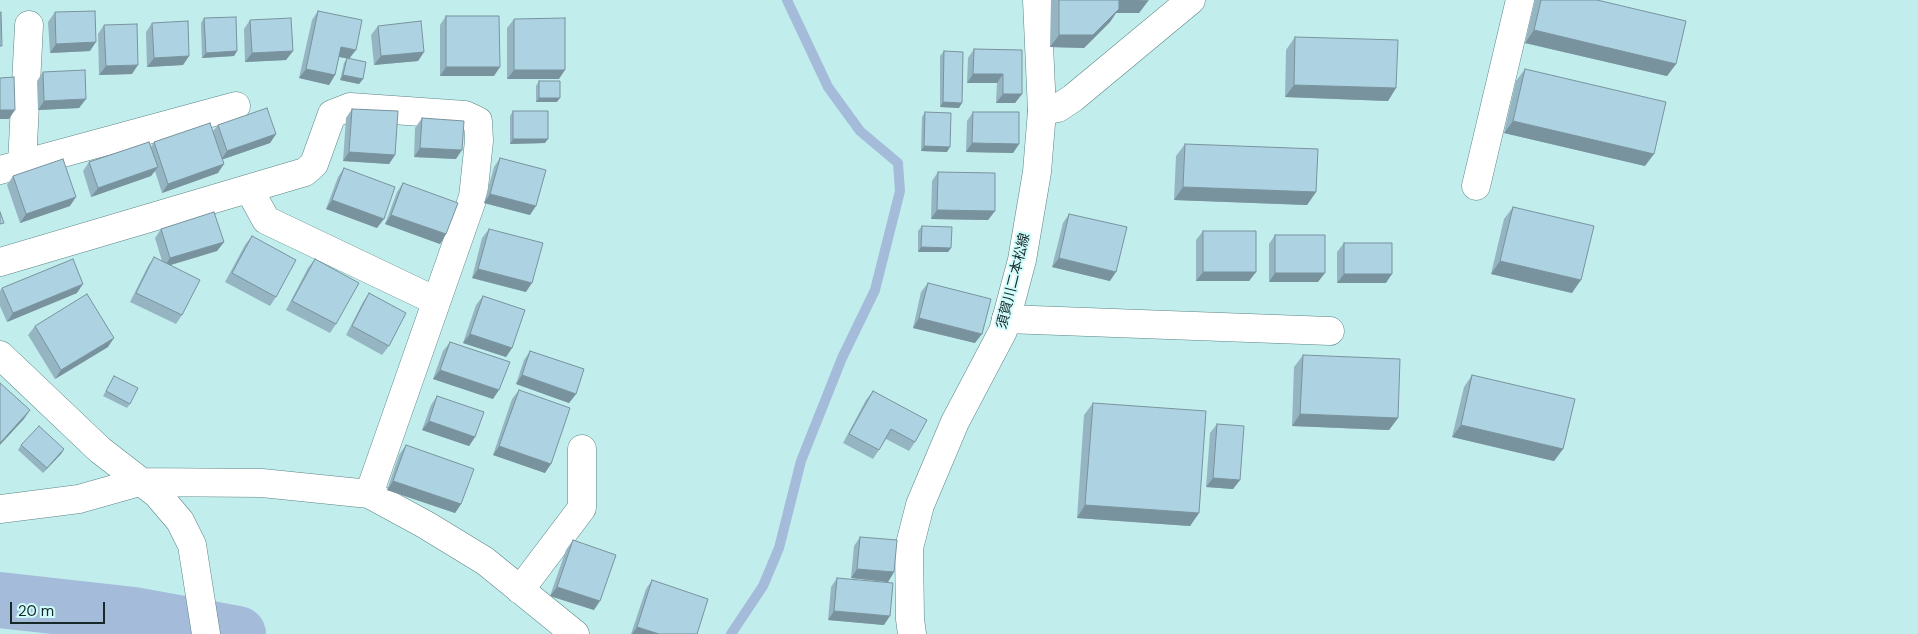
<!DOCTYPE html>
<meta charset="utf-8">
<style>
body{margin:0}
#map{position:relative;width:1918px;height:634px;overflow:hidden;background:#c2eded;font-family:"DM Sans",sans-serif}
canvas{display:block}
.scale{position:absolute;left:10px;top:602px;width:95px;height:22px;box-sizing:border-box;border:2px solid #172828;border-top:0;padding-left:6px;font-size:15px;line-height:18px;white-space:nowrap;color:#172828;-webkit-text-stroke:4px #cffbfa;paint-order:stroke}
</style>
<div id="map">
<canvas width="1918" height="634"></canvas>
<div class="scale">20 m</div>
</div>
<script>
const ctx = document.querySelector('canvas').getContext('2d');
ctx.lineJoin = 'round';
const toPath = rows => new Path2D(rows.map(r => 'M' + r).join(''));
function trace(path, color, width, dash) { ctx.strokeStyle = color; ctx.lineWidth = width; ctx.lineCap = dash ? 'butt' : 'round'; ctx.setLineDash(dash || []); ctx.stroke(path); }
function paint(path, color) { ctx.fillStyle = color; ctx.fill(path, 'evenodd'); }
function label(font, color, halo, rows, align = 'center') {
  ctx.font = font + ' "DM Sans","Noto Sans JP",sans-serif'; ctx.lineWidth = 4; ctx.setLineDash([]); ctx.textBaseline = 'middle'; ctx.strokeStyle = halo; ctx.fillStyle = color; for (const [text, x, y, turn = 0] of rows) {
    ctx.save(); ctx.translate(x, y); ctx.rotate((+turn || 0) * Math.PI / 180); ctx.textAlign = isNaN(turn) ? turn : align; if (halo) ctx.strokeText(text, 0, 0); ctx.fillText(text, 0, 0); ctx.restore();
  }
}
trace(toPath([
 [731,634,763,586,779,548,801,461,842,358,875,290,900,191,898,163,860,131,828,87,787,0]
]), '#a4bbda', 10);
trace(toPath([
 [0,600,134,615,238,634]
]), '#a4bbda', 56);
const minor = toPath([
 [1042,111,1058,108,1073,98,1191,0],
 [22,164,29,25],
 [0,170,236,106],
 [1476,186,1520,0],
 [249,189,266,220,436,301],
 [0,262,305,172,314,164,332,114,350,107,465,115,478,121,479,141,473,197,369,494],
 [1006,319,1330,331],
 [0,355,100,450,157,494,180,521,192,545,206,634],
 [0,509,79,499,139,482,262,483,369,494,426,525,485,561,575,634],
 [520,590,582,508,582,449]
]);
const major = toPath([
 [912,634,910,619,909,548,920,505,955,422,1003,331,1022,260,1037,172,1042,111,1037,0]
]);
trace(minor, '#5b8484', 29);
trace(major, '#5b8484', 29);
trace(minor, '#fff', 28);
trace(major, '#fff', 28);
paint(toPath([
 [1051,0,1148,0,1148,1,1139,13,1116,13,1110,22,1084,48,1050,47],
 [1535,0,1597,0,1676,64,1667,76,1525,43],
 [318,11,363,79,359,84,340,80,344,63,347,58,339,57,335,75,329,85,299,78,312,20],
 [55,12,90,51,50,53,48,22],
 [446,16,494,76,440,76,440,25],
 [204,18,237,51,234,56,202,58,201,23],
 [514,19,559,79,507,79,507,28],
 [250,20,293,51,286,60,245,62,244,29],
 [152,23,189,56,183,65,147,67,146,32],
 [104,25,132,74,99,75,98,34],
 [378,26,424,52,418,61,374,65,371,35],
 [1295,37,1396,88,1388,101,1285,97,1286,50],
 [974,49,1022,50,1022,94,1015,103,996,103,997,83,967,83,968,58],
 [944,51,959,108,940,107,940,56],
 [1525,69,1645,166,1504,133,1516,81],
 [43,72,86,99,79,108,38,110,37,81],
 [539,81,557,102,536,102,536,86],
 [352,109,395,155,389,164,343,161,346,118],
 [513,111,545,143,510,144,510,116],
 [925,112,947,152,921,151,922,117],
 [973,112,1019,144,1013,153,966,152,967,121],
 [422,118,456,159,414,157,415,128],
 [218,125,276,134,270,143,223,159,218,173,162,193,155,171,151,176,91,197,83,171,89,162,151,147,154,142,213,131],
 [1185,144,1316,192,1307,205,1174,200,1176,156],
 [500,158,530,215,484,203,494,167],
 [344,168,377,228,326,209,338,177],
 [938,172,995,211,988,220,931,219,932,181],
 [13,176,70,206,20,223,7,185],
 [403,183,446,234,440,244,385,224,397,192],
 [1513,207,1572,293,1491,274,1504,219],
 [1069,214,1110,281,1052,267,1063,223],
 [922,226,951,248,948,252,918,252,918,231],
 [161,229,224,242,217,251,170,265,182,315,176,324,130,302,148,266,154,257,162,261,155,238],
 [489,229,526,292,472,278,482,238],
 [1203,231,1256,272,1249,281,1196,281,1196,240],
 [1275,235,1318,282,1269,282,1269,244],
 [252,236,276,297,270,306,225,282,245,245],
 [1344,243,1386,283,1337,283,1337,252],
 [315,259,336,324,330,333,286,310,308,268],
 [928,283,975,343,913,328,921,292],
 [2,288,77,293,7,322,0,306,0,291],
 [369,293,389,346,382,355,346,335,363,302],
 [483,296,512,348,506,357,463,343,476,305],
 [35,326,108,347,55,379,28,335],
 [450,342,493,399,433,379,443,351],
 [530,351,576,394,569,403,516,384,524,360],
 [1303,355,1398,418,1389,430,1292,426,1294,367],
 [1472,375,1563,449,1554,461,1452,437,1464,387],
 [114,376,130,404,127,408,103,396],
 [519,390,545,473,493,455,512,399],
 [873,391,915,442,909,451,886,439,879,450,873,459,843,443,866,400],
 [437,396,475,437,469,446,422,430,431,405],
 [1093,403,1199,513,1190,526,1077,518,1084,415],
 [1217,424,1240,480,1233,489,1206,487,1210,433],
 [21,445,64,449,61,454,43,473,18,450],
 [406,445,461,504,455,513,387,490,399,455],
 [860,537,894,572,888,582,851,578,854,546],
 [573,540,594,610,550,596,566,550],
 [837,578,884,625,828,620,831,587],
 [652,580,697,634,631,634,646,589]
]), '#95b5c2');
paint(toPath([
 [1119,0,1148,1,1139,13,1116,13,1110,22,1084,48,1050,47,1059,35],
 [1534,30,1676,64,1667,76,1525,43],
 [96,42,90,51,50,53,56,44],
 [341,47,356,50,349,59,335,56],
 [237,51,234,56,202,58,206,53],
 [293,51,286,60,245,62,252,53],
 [424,52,418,61,374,65,381,56],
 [189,56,183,65,147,67,154,58],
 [138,65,132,74,99,75,106,66],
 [446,67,500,67,494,76,440,76],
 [306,69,335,75,329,85,299,78],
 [514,70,565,70,559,79,507,79],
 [973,74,1003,74,997,83,967,83],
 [343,75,363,79,359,84,340,80],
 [1294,85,1396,88,1388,101,1285,97],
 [1003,94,1022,94,1015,103,996,103],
 [539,98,560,98,557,102,536,102],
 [86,99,79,108,38,110,44,101],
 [943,102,962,103,959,108,940,107],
 [0,110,15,110,9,119,0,119],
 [1513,121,1654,154,1645,166,1504,133],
 [276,134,270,143,221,160,227,151],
 [513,139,548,139,545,143,510,144],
 [972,143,1019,144,1013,153,966,152],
 [924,146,950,147,947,152,921,151],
 [420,148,462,150,456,159,414,157],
 [349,152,395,155,389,164,343,161],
 [224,164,218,173,162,193,168,184],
 [158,167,151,176,91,197,98,188],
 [1183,187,1316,192,1307,205,1174,200],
 [490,194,536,206,530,215,484,203],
 [76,197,70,206,20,223,26,214],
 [332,200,384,219,377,228,326,209],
 [937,210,995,211,988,220,931,219],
 [391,215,446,234,440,244,385,224],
 [224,242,217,251,164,267,170,258],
 [921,247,951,248,948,252,918,252],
 [1059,258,1116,272,1110,281,1052,267],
 [1500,261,1581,280,1572,293,1491,274],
 [478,269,532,283,526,292,472,278],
 [1203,272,1256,272,1249,281,1196,281],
 [1275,273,1325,273,1318,282,1269,282],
 [1344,274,1392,274,1386,283,1337,283],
 [83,284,77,293,7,322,13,313],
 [919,318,982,334,975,343,913,328],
 [470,334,512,348,506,357,463,343],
 [114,338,108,347,55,379,61,370],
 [440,370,499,390,493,399,433,379],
 [522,375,576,394,569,403,516,384],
 [30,410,24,419,0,445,0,443],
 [1300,414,1398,418,1389,430,1292,426],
 [429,421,475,437,469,446,422,430],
 [1461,425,1563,449,1554,461,1452,437],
 [499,446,551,464,545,473,493,455],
 [64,449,61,454,43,473,47,468],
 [1213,478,1240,480,1233,489,1206,487],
 [393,481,461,504,455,513,387,490],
 [1085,505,1199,513,1190,526,1077,518],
 [857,569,894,572,888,582,851,578],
 [557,587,600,601,594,610,550,596],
 [834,611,890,616,884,625,828,620],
 [637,627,659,634,632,634]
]), '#79939e');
const building = toPath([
 [1059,0,1148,0,1148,1,1119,0,1119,9,1093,35,1059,35,1059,0],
 [1541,0,1597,0,1686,21,1676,64,1534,30,1541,0],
 [95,11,96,42,56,44,55,12,95,11],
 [318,11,362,20,356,50,341,47,335,75,306,69,318,11],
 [1,12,2,46,0,46,0,13,1,12],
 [446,16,499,16,500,67,446,67,446,16],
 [236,17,237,51,206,53,204,18,236,17],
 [291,18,293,51,252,53,250,20,291,18],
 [565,18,565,70,514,70,514,19,565,18],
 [188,21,189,56,154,58,152,23,188,21],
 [421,21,424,52,381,56,378,26,421,21],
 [137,24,138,65,106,66,104,25,137,24],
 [1295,37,1398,40,1396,88,1294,85,1295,37],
 [974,49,1022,50,1022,94,1003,94,1003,74,973,74,974,49],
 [944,51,963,52,962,103,943,102,944,51],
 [347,58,366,62,363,79,343,75,347,58],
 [1525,69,1666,102,1654,154,1513,121,1525,69],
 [85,70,86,99,44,101,43,72,85,70],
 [14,77,15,110,0,110,0,78,14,77],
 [539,81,560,81,560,98,539,98,539,81],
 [267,108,276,134,227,151,218,125,267,108],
 [352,109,398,111,395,155,349,152,352,109],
 [513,111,548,111,548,139,513,139,513,111],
 [925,112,951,113,950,147,924,146,925,112],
 [973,112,1019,112,1019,144,972,143,973,112],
 [422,118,464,121,462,150,420,148,422,118],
 [210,123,224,164,168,184,154,142,210,123],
 [149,142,158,167,98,188,89,162,149,142],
 [1185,144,1318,149,1316,192,1183,187,1185,144],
 [500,158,546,170,536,206,490,194,500,158],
 [63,159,76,197,26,214,13,176,63,159],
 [344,168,395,187,384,219,332,200,344,168],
 [938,172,995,173,995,211,937,210,938,172],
 [403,183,458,203,446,234,391,215,403,183],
 [1513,207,1594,226,1581,280,1500,261,1513,207],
 [0,212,4,223,0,224,0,212],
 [214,212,224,242,170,258,161,229,214,212],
 [1069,214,1127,227,1116,272,1059,258,1069,214],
 [922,226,952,227,951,248,921,247,922,226],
 [489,229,543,243,532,283,478,269,489,229],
 [1203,231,1256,231,1256,272,1203,272,1203,231],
 [1275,235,1325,235,1325,273,1275,273,1275,235],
 [252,236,296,260,276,297,232,273,252,236],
 [1344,243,1392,243,1392,274,1344,274,1344,243],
 [154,257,200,280,182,315,136,293,154,257],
 [73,259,83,284,13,313,2,288,73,259],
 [315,259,359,283,336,324,292,301,315,259],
 [928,283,991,299,982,334,919,318,928,283],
 [369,293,406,313,389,346,352,326,369,293],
 [87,294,114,338,61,370,35,326,87,294],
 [483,296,525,310,512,348,470,334,483,296],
 [450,342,510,362,499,390,440,370,450,342],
 [530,351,584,369,576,394,522,375,530,351],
 [1303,355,1400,359,1398,418,1300,414,1303,355],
 [1472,375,1575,399,1563,449,1461,425,1472,375],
 [114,376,138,388,130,404,106,391,114,376],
 [0,383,30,410,0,443,0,383],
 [519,390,570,408,551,464,499,446,519,390],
 [873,391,927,420,915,442,891,429,879,450,849,434,873,391],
 [437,396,484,412,475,437,429,421,437,396],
 [1093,403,1206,411,1199,513,1085,505,1093,403],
 [1217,424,1244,426,1240,480,1213,478,1217,424],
 [39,426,64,449,47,468,21,445,39,426],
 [406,445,474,469,461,504,393,481,406,445],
 [860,537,897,540,894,572,857,569,860,537],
 [573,540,616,555,600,601,557,587,573,540],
 [837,578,893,583,890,616,834,611,837,578],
 [652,580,708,599,697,634,659,634,637,627,652,580]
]);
paint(building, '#add2e2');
trace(building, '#79939e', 1);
label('14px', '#172828', '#cffbfa', [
 ["須賀川二本松線",1014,281,-76]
]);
</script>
